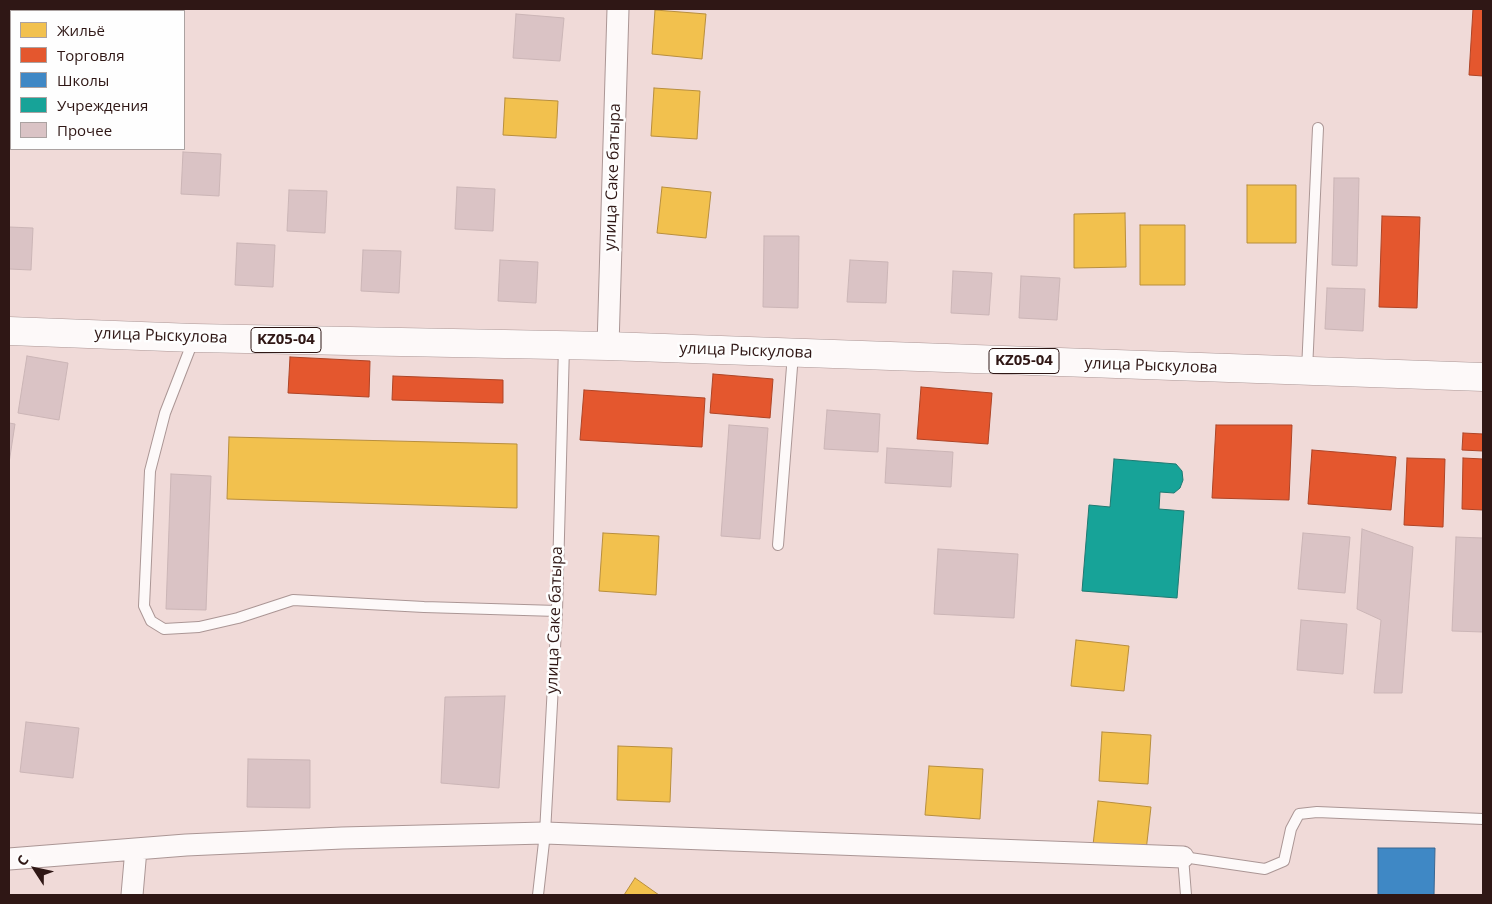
<!DOCTYPE html>
<meta charset="utf-8">
<style>
body{margin:0}
#map{position:relative;width:1492px;height:904px;overflow:hidden;background:#f0dad8;font-family:"Open Sans",sans-serif}
canvas{display:block}
.frame{position:absolute;inset:0;border:10px solid #2f1715;pointer-events:none}
.legend{position:absolute;left:10px;top:10px;width:175px;height:140px;box-sizing:border-box;background:#fefefe;border:1px solid #aba2a1;margin:0;padding:6px 9px;list-style:none;font-size:15px;color:#2f1715}
.legend li{display:flex;align-items:center;gap:10px;height:25px}
.legend b{width:25px;border:1px solid #aba2a1}
.north{position:absolute;left:10px;top:844px;width:50px;height:50px;-webkit-text-stroke:4px #fefefe;paint-order:stroke;rotate:305deg;font-size:14px;font-weight:700;line-height:20px;text-align:center;color:#2f1715}
.north::after{content:'';display:block;margin:auto;width:18px;height:22px;background:#2f1715;clip-path:polygon(50% 0,100% 100%,50% 72%,0 100%)}
</style>
<div id="map">
<canvas width="1492" height="904"></canvas>
<div class="frame"></div>
<ul class="legend">
<li><b style="height:14px;background:#f2c14e"></b>Жильё</li>
<li><b style="height:14px;background:#e4572e"></b>Торговля</li>
<li><b style="height:14px;background:#3f88c5"></b>Школы</li>
<li><b style="height:14px;background:#17a398"></b>Учреждения</li>
<li><b style="height:14px;background:#dac3c5"></b>Прочее</li>
</ul>
<div class="north">С</div>
</div>
<script>
const ctx = document.querySelector('canvas').getContext('2d');
ctx.lineJoin = 'round';
function paint(path, color) { ctx.fillStyle = color; ctx.fill(path, 'evenodd'); }
const toPath = rows => new Path2D(rows.map(r => 'M' + r).join(''));
function trace(path, color, width, dash) { ctx.strokeStyle = color; ctx.lineWidth = width; ctx.lineCap = dash ? 'butt' : 'round'; ctx.setLineDash(dash || []); ctx.stroke(path); }
function label(font, color, halo, rows, align = 'center') {
  ctx.font = font + ' "Open Sans",sans-serif'; ctx.lineWidth = 5; ctx.setLineDash([]); ctx.textBaseline = 'middle'; ctx.strokeStyle = halo; ctx.fillStyle = color; for (const [text, x, y, turn = 0] of rows) {
    ctx.save(); ctx.translate(x, y); ctx.rotate((+turn || 0) * Math.PI / 180); ctx.textAlign = isNaN(turn) ? turn : align; if (halo) ctx.strokeText(text, 0, 0); ctx.fillText(text, 0, 0); ctx.restore();
  }
}
const homes = toPath([
 [655,10,706,14,702,59,652,54,655,10],
 [654,88,700,91,697,139,651,136,654,88],
 [505,98,558,101,556,138,503,135,505,98],
 [1247,185,1296,185,1296,243,1247,243,1247,185],
 [662,187,711,192,706,238,657,233,662,187],
 [1125,213,1126,267,1074,268,1074,214,1125,213],
 [1140,225,1185,225,1185,285,1140,285,1140,225],
 [229,437,517,444,517,508,227,499,229,437],
 [603,533,659,536,656,595,599,591,603,533],
 [1076,640,1129,646,1124,691,1071,686,1076,640],
 [1102,732,1151,735,1148,784,1099,781,1102,732],
 [618,746,672,748,670,802,617,800,618,746],
 [929,766,983,769,980,819,925,815,929,766],
 [1098,801,1151,807,1146,851,1093,845,1098,801],
 [635,878,659,895,624,895,635,878]
]);
paint(homes, '#f2c14e');
trace(homes, '#b88e3d', 1);
const shops = toPath([
 [1473,9,1483,9,1483,76,1469,75,1473,9],
 [1382,216,1420,217,1417,308,1379,307,1382,216],
 [290,357,370,361,369,397,288,393,290,357],
 [713,374,773,379,770,418,710,413,713,374],
 [393,376,503,380,503,403,392,400,393,376],
 [921,387,992,393,988,444,917,439,921,387],
 [584,390,705,398,702,447,580,440,584,390],
 [1216,425,1292,425,1289,500,1212,498,1216,425],
 [1463,433,1483,434,1483,451,1462,450,1463,433],
 [1312,450,1396,457,1391,510,1308,504,1312,450],
 [1407,458,1445,459,1443,527,1404,525,1407,458],
 [1463,458,1483,459,1483,510,1462,509,1463,458]
]);
paint(shops, '#e4572e');
trace(shops, '#ae4426', 1);
const schools = toPath([
 [1378,848,1435,848,1434,895,1378,895,1378,848]
]);
paint(schools, '#3f88c5');
trace(schools, '#3a6690', 1);
const public = toPath([
 [1114,459,1176,464,1182,471,1183,480,1180,488,1174,493,1160,492,1159,509,1184,511,1177,598,1082,591,1089,505,1110,507,1114,459]
]);
paint(public, '#17a398');
trace(public, '#1e7971', 1);
const building = toPath([
 [516,14,564,18,560,61,513,58,516,14],
 [183,152,221,154,219,196,181,194,183,152],
 [1334,178,1359,178,1357,266,1332,265,1334,178],
 [457,187,495,189,493,231,455,229,457,187],
 [289,190,327,191,325,233,287,231,289,190],
 [9,227,33,228,31,270,9,269,9,227],
 [764,236,799,236,798,308,763,307,764,236],
 [237,243,275,245,273,287,235,285,237,243],
 [363,250,401,251,399,293,361,291,363,250],
 [500,260,538,262,536,303,498,301,500,260],
 [850,260,888,262,886,303,847,302,850,260],
 [953,271,992,273,989,315,951,313,953,271],
 [1021,276,1060,278,1057,320,1019,318,1021,276],
 [1327,288,1365,289,1363,331,1325,329,1327,288],
 [27,356,68,363,59,420,18,413,27,356],
 [827,410,880,414,878,452,824,449,827,410],
 [9,423,15,424,9,463,9,423],
 [729,425,768,428,760,539,721,536,729,425],
 [887,448,953,452,951,487,885,483,887,448],
 [171,474,211,476,206,610,166,609,171,474],
 [1362,529,1413,547,1402,693,1374,693,1381,620,1357,609,1362,529],
 [1303,533,1350,537,1345,593,1298,589,1303,533],
 [1456,537,1483,538,1483,632,1452,631,1456,537],
 [938,549,1018,554,1014,618,934,614,938,549],
 [1301,620,1347,624,1343,674,1297,670,1301,620],
 [505,696,499,788,441,783,445,697,505,696],
 [26,722,79,728,73,778,20,772,26,722],
 [248,759,310,760,310,808,247,807,248,759]
]);
paint(building, '#dac3c5');
trace(building, '#cbb5b6', 1);
const lane = toPath([
 [193,341,165,413,150,471,144,606,151,621,164,629,199,627,238,618,293,600,424,607,557,611],
 [1307,370,1318,128],
 [778,545,793,354],
 [538,895,545,833,557,611,564,346],
 [1186,895,1183,857,1265,869,1284,861,1291,829,1299,814,1317,812,1483,819]
]);
const street = toPath([
 [608,346,618,9],
 [9,859,186,845,342,838,545,833,1183,857],
 [132,895,136,849]
]);
const primary = toPath([
 [9,331,194,338,608,346,1483,377]
]);
trace(lane, '#ab9695', 12);
trace(street, '#ab9695', 23);
trace(primary, '#ab9695', 29);
trace(lane, '#fdf9f9', 10);
trace(street, '#fdf9f9', 21);
trace(primary, '#fdf9f9', 28);
for (const [x, y, w] of [
 [286,340,70],
 [1024,361,70]
]) { const box = new Path2D(); box.roundRect(x - w / 2, y - 12.5, w, 25, 4); ctx.fillStyle = '#fefefe'; ctx.fill(box); trace(box, '#2f1715', 1); }
label('bold 15px', '#2f1715', null, [
 ["KZ05-04",286,340],
 ["KZ05-04",1024,361]
]);
label('16px', '#2f1715', '#fefefe', [
 ["улица Саке батыра",613,177,-88],
 ["улица Рыскулова",161,336,2],
 ["улица Рыскулова",746,351,2],
 ["улица Рыскулова",1151,366,2],
 ["улица Саке батыра",555,620,-88]
]);
</script>
